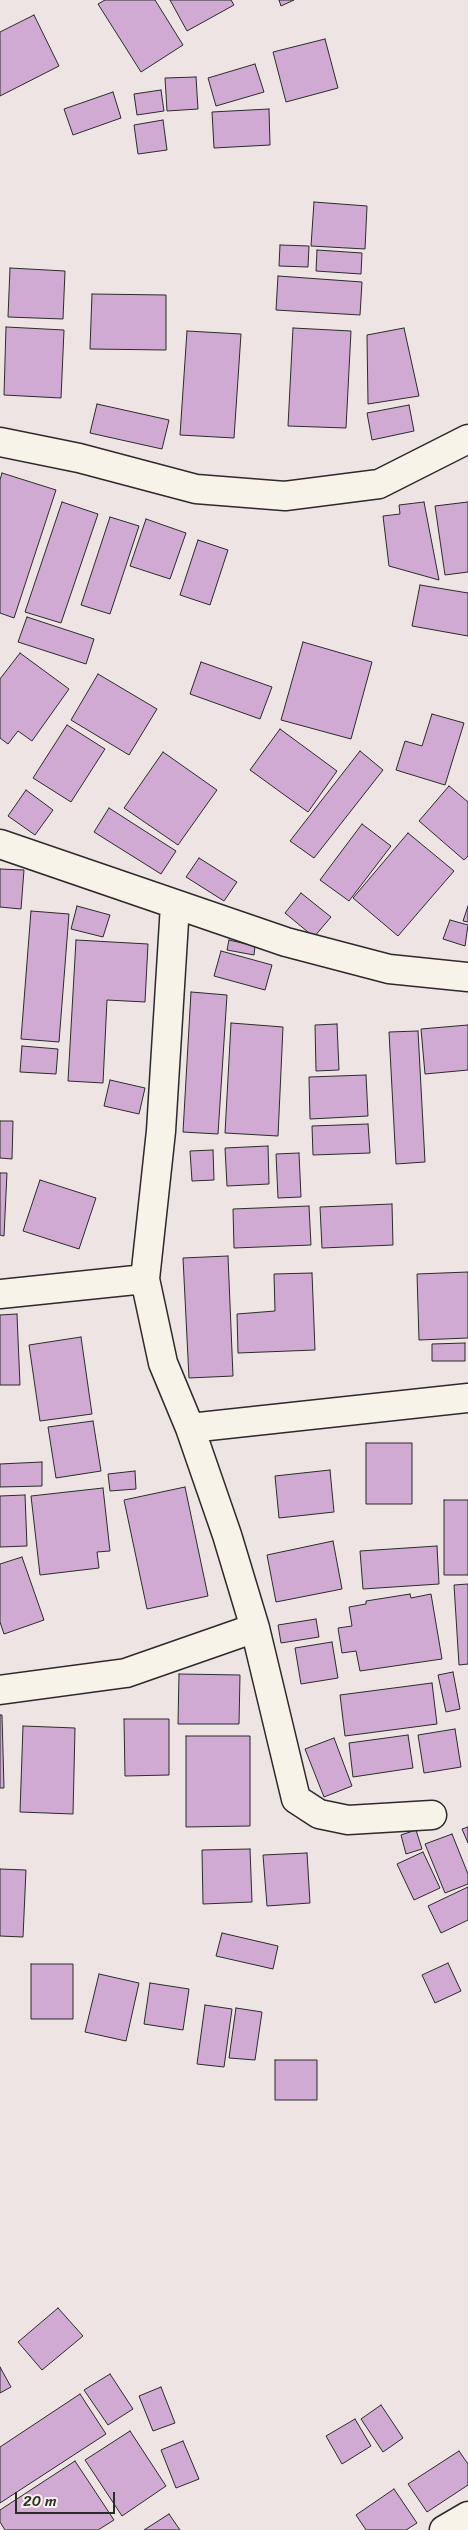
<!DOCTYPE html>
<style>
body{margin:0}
#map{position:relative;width:468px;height:2530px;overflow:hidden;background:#efe4e4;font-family:Sriracha,sans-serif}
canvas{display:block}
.scale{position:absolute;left:15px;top:2492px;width:100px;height:22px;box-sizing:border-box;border:2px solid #2b2b2b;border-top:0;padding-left:6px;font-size:15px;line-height:18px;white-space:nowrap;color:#2b2b2b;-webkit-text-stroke:4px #f7f3e8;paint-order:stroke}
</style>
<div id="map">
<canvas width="468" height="2530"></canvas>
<div class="scale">20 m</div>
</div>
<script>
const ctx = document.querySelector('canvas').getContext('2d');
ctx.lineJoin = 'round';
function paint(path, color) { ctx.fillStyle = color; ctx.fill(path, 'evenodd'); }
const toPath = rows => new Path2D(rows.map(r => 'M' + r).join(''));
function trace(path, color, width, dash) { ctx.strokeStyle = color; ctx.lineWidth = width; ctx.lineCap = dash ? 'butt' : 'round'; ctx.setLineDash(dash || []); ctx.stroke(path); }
const building = toPath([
 [105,0,155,0,183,45,141,72,98,4,105,0],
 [170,0,231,0,234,5,187,31,170,0],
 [279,0,294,0,281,6,279,0],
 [34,15,59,66,0,96,0,32,34,15],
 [325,39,338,88,286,102,273,52,325,39],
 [255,64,264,92,216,106,208,78,255,64],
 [196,77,198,109,167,111,165,78,196,77],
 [161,90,164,111,137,115,134,94,161,90],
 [113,92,121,118,73,135,64,109,113,92],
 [269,109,270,145,214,148,212,112,269,109],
 [163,120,167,150,138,154,134,125,163,120],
 [314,202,367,206,365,249,311,246,314,202],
 [280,245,309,246,308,267,279,266,280,245],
 [317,250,362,253,361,274,316,271,317,250],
 [10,268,65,271,63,319,8,317,10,268],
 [278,276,362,282,360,315,276,310,278,276],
 [92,294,166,295,166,350,90,349,92,294],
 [6,327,64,330,61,398,4,395,6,327],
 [293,328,351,331,346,428,288,426,293,328],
 [404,328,419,396,368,404,367,335,404,328],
 [187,331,241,334,234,438,180,435,187,331],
 [97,404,169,420,162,449,90,433,97,404],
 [409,405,414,431,372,440,367,413,409,405],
 [2,473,56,490,14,618,0,613,0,480,2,473],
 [62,502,98,514,61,623,25,612,62,502],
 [424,502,439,580,389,566,383,516,400,514,399,505,424,502],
 [468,502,468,572,445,575,435,506,468,502],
 [110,517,139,526,110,614,81,605,110,517],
 [146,519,186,533,170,579,130,566,146,519],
 [198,540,228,550,210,605,180,595,198,540],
 [420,585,468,593,468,636,412,626,420,585],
 [27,617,94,639,86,664,18,642,27,617],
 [303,642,372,662,351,739,281,720,303,642],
 [20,653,69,689,32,741,18,731,8,744,0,738,0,679,20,653],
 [201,662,272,687,260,719,190,694,201,662],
 [98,674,157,709,129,755,71,720,98,674],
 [432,714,464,723,445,785,396,770,405,741,422,746,432,714],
 [67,725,105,749,71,802,33,778,67,725],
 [280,729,337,771,308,812,250,770,280,729],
 [360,751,383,770,314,858,290,841,360,751],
 [163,752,217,790,178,845,124,808,163,752],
 [449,786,468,802,468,856,464,860,419,821,449,786],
 [26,790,53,810,35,835,8,816,26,790],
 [109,808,176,851,161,874,94,832,109,808],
 [362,824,391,846,349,901,320,880,362,824],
 [408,833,454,871,398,936,353,898,408,833],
 [199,858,237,882,224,901,186,877,199,858],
 [0,869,24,870,21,909,0,907,0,869],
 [301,893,331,917,314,937,285,913,301,893],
 [77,906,110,915,103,937,71,929,77,906],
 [468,906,468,922,463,921,468,906],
 [31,911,69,914,59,1042,21,1039,31,911],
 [450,920,468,925,465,946,443,939,450,920],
 [76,940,148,944,145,1002,107,1000,103,1083,68,1081,76,940],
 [229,940,255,946,254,955,227,950,229,940],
 [221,951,272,965,265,990,214,976,221,951],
 [191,992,227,995,218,1134,183,1132,191,992],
 [231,1023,283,1027,278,1136,225,1133,231,1023],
 [337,1024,339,1070,316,1071,315,1025,337,1024],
 [468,1025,468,1070,425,1074,421,1029,468,1025],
 [418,1031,425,1162,396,1164,389,1032,418,1031],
 [22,1046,58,1049,56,1074,20,1072,22,1046],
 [366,1075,368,1116,310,1119,309,1077,366,1075],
 [110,1080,145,1088,139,1114,104,1106,110,1080],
 [0,1121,13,1121,12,1159,0,1158,0,1121],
 [368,1124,370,1153,313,1155,312,1126,368,1124],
 [268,1146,269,1184,227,1186,225,1148,268,1146],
 [213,1150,214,1180,192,1181,190,1151,213,1150],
 [299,1153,301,1197,278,1198,276,1154,299,1153],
 [0,1173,7,1173,4,1236,0,1235,0,1173],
 [40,1180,96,1198,79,1249,23,1231,40,1180],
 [392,1204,393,1245,322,1248,320,1207,392,1204],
 [309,1206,311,1245,234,1248,233,1209,309,1206],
 [228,1256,233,1376,189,1378,183,1258,228,1256],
 [468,1272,468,1338,419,1340,417,1274,468,1272],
 [312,1273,315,1350,238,1353,237,1314,275,1311,274,1274,312,1273],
 [17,1314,20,1385,0,1385,0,1315,17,1314],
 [81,1337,92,1414,40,1421,29,1345,81,1337],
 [465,1343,465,1361,432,1361,432,1344,465,1343],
 [93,1421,101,1471,56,1478,48,1427,93,1421],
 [366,1443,412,1443,412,1504,366,1504,366,1443],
 [42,1462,42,1486,0,1487,0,1464,42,1462],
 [330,1470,334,1512,279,1518,275,1476,330,1470],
 [135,1471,136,1489,110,1491,108,1474,135,1471],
 [185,1487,208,1596,147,1609,124,1500,185,1487],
 [103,1488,110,1551,97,1552,99,1568,40,1575,31,1496,103,1488],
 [25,1495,27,1546,0,1547,0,1496,25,1495],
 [444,1500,468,1500,468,1575,444,1575,444,1500],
 [333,1541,342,1589,276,1602,267,1555,333,1541],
 [437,1546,439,1584,363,1589,360,1551,437,1546],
 [22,1557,44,1620,4,1634,0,1622,0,1564,22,1557],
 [468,1584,468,1664,459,1665,454,1585,468,1584],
 [410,1594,411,1598,431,1594,442,1659,360,1671,356,1651,342,1653,338,1628,352,1626,349,1607,366,1604,366,1601,410,1594],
 [316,1619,319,1637,281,1643,278,1625,316,1619],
 [332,1642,338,1678,301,1684,295,1648,332,1642],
 [453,1672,460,1709,446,1712,438,1675,453,1672],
 [179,1674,240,1675,239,1724,178,1724,179,1674],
 [432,1683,437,1724,345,1736,340,1695,432,1683],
 [0,1715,2,1715,4,1788,0,1788,0,1715],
 [124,1719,169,1719,169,1775,125,1776,124,1719],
 [23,1726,75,1728,73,1814,20,1812,23,1726],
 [455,1729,461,1767,424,1773,418,1735,455,1729],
 [408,1735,413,1768,353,1777,349,1743,408,1735],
 [186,1736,250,1736,250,1826,186,1827,186,1736],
 [334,1738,352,1786,324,1797,305,1749,334,1738],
 [468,1827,468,1843,462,1829,468,1827],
 [416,1830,422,1849,406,1854,401,1835,416,1830],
 [452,1834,468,1874,468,1884,445,1893,425,1844,452,1834],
 [250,1849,252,1902,203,1904,202,1850,250,1849],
 [423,1852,440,1888,414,1900,397,1864,423,1852],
 [307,1853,310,1903,267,1906,263,1855,307,1853],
 [0,1869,26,1870,23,1937,0,1936,0,1869],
 [468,1887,468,1920,441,1933,428,1906,468,1887],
 [222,1933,278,1946,273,1969,216,1956,222,1933],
 [448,1963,461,1991,435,2003,422,1975,448,1963],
 [31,1964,73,1964,73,2019,31,2019,31,1964],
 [99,1974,139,1983,126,2041,85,2032,99,1974],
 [150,1983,189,1989,183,2030,144,2024,150,1983],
 [205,2005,232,2009,224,2067,197,2064,205,2005],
 [236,2008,262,2012,255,2060,229,2058,236,2008],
 [275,2060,317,2060,317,2100,275,2100,275,2060],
 [58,2308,83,2336,42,2370,18,2342,58,2308],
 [0,2367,11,2387,0,2393,0,2367],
 [110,2374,133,2409,108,2425,84,2390,110,2374],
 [161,2387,175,2423,153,2431,139,2396,161,2387],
 [80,2394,106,2434,0,2503,0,2447,80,2394],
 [381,2405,403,2438,383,2452,361,2419,381,2405],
 [355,2419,371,2446,342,2464,326,2436,355,2419],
 [130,2431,166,2486,122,2516,85,2460,130,2431],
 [183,2441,199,2479,176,2488,161,2450,183,2441],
 [459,2451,468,2464,468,2485,427,2512,408,2484,459,2451],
 [75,2461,114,2520,98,2530,5,2530,0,2522,0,2510,75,2461],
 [394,2489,417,2523,406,2530,366,2530,356,2515,394,2489],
 [169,2514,180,2530,144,2530,169,2514]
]);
paint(building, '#d0aad2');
trace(building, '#2b2b2b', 1);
const minor = toPath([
 [0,442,79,458,196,489,285,496,379,484,468,439],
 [0,844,286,942,389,969,468,977],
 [175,905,161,1131,145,1279,163,1363,190,1428,227,1535,255,1628,296,1799,319,1814,348,1820,432,1815],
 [0,1294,145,1279],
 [190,1428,468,1398],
 [0,1690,126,1673,255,1628],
 [444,2530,468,2516]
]);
trace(minor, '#2b2b2b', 31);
trace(minor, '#f7f3e8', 28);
</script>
